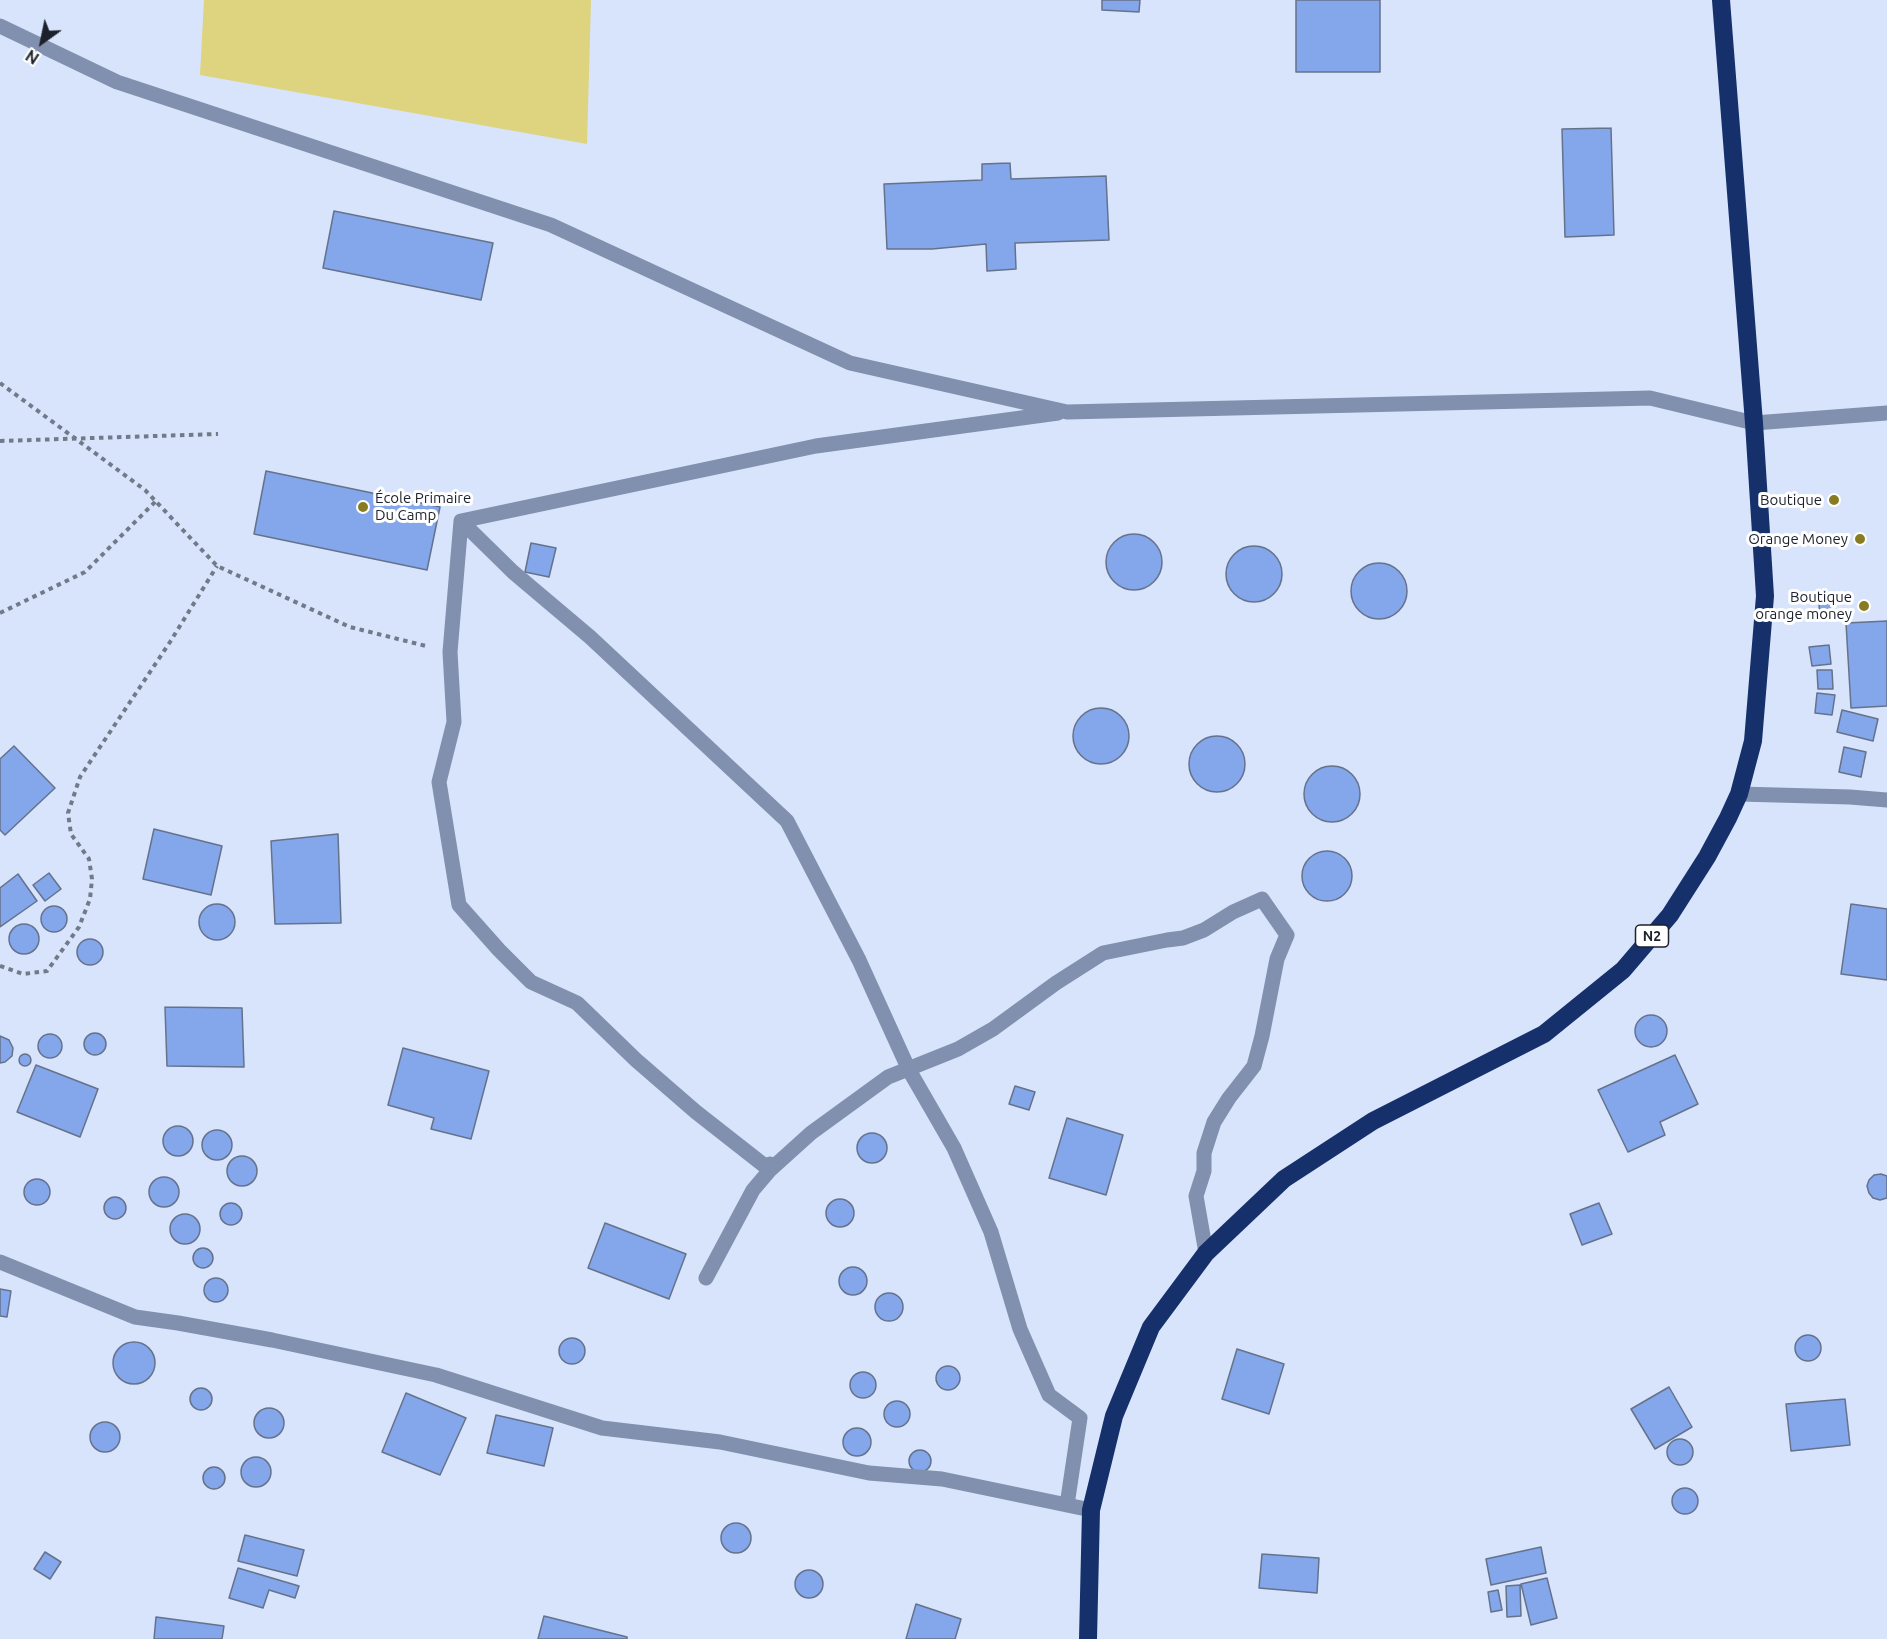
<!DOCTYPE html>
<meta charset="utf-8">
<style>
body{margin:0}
#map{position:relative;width:1887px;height:1639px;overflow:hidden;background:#d8e4fb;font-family:Ubuntu,sans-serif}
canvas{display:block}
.north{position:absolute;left:12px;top:12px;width:60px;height:60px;-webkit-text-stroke:4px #fff;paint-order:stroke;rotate:213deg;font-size:16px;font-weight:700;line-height:24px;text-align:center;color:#1c212b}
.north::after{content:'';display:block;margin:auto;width:21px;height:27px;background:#1c212b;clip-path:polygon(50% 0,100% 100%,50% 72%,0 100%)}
</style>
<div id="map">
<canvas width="1887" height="1639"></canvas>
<div class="north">N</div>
</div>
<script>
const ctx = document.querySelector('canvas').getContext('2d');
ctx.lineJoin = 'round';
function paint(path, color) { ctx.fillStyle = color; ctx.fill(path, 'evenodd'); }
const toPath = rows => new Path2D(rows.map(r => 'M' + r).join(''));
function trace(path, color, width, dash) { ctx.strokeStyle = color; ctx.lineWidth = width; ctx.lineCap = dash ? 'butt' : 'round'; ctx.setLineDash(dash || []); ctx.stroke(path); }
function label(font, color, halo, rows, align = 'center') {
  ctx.font = font + ' Ubuntu,sans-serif'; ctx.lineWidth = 6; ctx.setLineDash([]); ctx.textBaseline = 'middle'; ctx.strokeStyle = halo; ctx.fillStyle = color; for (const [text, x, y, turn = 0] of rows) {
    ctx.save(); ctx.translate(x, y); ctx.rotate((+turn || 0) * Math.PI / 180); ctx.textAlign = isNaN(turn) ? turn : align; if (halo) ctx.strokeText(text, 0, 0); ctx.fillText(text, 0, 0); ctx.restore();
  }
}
paint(toPath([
 [204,0,591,0,587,144,200,75]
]), '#ded37e');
const building = toPath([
 [1102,0,1140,0,1139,12,1102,10,1102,0],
 [1296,0,1380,0,1380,72,1296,72,1296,0],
 [1611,128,1614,235,1565,237,1562,129,1611,128],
 [1010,163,1011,179,1106,176,1109,240,1015,243,1016,269,987,271,986,244,932,249,887,249,884,184,982,180,982,164,1010,163],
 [334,211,493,243,481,300,323,268,334,211],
 [266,471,440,507,427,570,254,534,266,471],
 '1106 562a28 28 0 1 1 56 0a28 28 0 1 1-56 0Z',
 [531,543,556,548,549,577,525,572,531,543],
 '1226 574a28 28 0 1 1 56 0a28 28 0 1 1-56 0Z',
 '1351 591a28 28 0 1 1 56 0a28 28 0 1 1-56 0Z',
 [1819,604,1832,604,1833,617,1820,617,1819,604],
 [1887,621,1887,706,1851,708,1846,623,1887,621],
 [1829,645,1831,664,1812,666,1809,647,1829,645],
 [1817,670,1832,670,1833,689,1818,689,1817,670],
 [1817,693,1835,695,1832,715,1815,713,1817,693],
 '1073 736a28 28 0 1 1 56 0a28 28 0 1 1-56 0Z',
 [1842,710,1878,719,1873,741,1837,732,1842,710],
 '1189 764a28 28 0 1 1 56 0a28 28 0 1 1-56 0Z',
 [14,746,55,788,5,835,0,830,0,759,14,746],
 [1844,747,1866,752,1861,777,1839,772,1844,747],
 '1304 794a28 28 0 1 1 56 0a28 28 0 1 1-56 0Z',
 [154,829,222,846,211,895,143,879,154,829],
 [338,834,341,923,275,924,271,841,338,834],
 '1302 876a25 25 0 1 1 50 0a25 25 0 1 1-50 0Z',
 [49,873,61,889,45,901,33,885,49,873],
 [18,874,37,901,0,927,0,888,18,874],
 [1851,904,1887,909,1887,980,1841,974,1851,904],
 '199 922a18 18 0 1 1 36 0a18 18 0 1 1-36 0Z',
 '41 919a13 13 0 1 1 26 0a13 13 0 1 1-26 0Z',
 '9 939a15 15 0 1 1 30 0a15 15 0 1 1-30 0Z',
 '77 952a13 13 0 1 1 26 0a13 13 0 1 1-26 0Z',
 [165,1007,242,1008,244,1067,167,1066,165,1007],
 '1635 1031a16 16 0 1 1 32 0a16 16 0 1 1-32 0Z',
 '84 1044a11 11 0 1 1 22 0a11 11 0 1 1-22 0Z',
 '38 1046a12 12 0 1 1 24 0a12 12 0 1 1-24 0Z',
 [0,1036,9,1040,13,1048,12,1056,5,1062,0,1063,0,1036],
 [403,1048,489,1071,471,1139,431,1129,434,1118,388,1105,403,1048],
 '19 1060a6 6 0 1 1 12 0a6 6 0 1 1-12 0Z',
 [1675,1055,1698,1104,1660,1122,1665,1135,1628,1152,1598,1090,1675,1055],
 [36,1065,98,1089,80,1137,17,1112,36,1065],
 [1015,1086,1035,1092,1029,1110,1009,1104,1015,1086],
 [1067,1118,1123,1135,1106,1195,1049,1178,1067,1118],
 '163 1141a15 15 0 1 1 30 0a15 15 0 1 1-30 0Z',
 '202 1145a15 15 0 1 1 30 0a15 15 0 1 1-30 0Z',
 '857 1148a15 15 0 1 1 30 0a15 15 0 1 1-30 0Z',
 '227 1171a15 15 0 1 1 30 0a15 15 0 1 1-30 0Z',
 [1881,1174,1887,1176,1887,1198,1880,1200,1873,1198,1869,1193,1867,1186,1869,1180,1874,1175,1881,1174],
 '149 1192a15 15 0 1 1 30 0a15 15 0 1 1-30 0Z',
 '24 1192a13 13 0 1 1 26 0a13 13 0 1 1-26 0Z',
 '104 1208a11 11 0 1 1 22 0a11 11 0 1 1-22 0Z',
 '826 1213a14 14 0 1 1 28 0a14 14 0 1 1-28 0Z',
 [1599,1203,1612,1234,1582,1245,1570,1214,1599,1203],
 '220 1214a11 11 0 1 1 22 0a11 11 0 1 1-22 0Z',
 '170 1229a15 15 0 1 1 30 0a15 15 0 1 1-30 0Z',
 [605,1223,686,1254,669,1299,588,1268,605,1223],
 '193 1258a10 10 0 1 1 20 0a10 10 0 1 1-20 0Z',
 '839 1281a14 14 0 1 1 28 0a14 14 0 1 1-28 0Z',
 '204 1290a12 12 0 1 1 24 0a12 12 0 1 1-24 0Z',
 [0,1289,11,1291,7,1317,0,1316,0,1289],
 '875 1307a14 14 0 1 1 28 0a14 14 0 1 1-28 0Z',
 '1795 1348a13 13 0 1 1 26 0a13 13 0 1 1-26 0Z',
 '559 1351a13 13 0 1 1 26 0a13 13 0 1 1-26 0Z',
 '113 1363a21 21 0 1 1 42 0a21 21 0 1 1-42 0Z',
 [1237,1349,1284,1364,1269,1414,1222,1399,1237,1349],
 '936 1378a12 12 0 1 1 24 0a12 12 0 1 1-24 0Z',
 '850 1385a13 13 0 1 1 26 0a13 13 0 1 1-26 0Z',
 [1669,1387,1692,1427,1655,1449,1631,1409,1669,1387],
 '190 1399a11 11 0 1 1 22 0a11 11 0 1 1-22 0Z',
 [406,1393,466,1418,440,1475,382,1452,406,1393],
 [1845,1399,1850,1445,1791,1451,1786,1404,1845,1399],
 '884 1414a13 13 0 1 1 26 0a13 13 0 1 1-26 0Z',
 '254 1423a15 15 0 1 1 30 0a15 15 0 1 1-30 0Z',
 [496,1415,553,1428,544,1466,487,1453,496,1415],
 '90 1437a15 15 0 1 1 30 0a15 15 0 1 1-30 0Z',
 '843 1442a14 14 0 1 1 28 0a14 14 0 1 1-28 0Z',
 '1667 1452a13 13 0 1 1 26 0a13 13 0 1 1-26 0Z',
 '909 1461a11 11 0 1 1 22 0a11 11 0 1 1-22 0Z',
 '241 1472a15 15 0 1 1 30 0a15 15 0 1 1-30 0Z',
 '203 1478a11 11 0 1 1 22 0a11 11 0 1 1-22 0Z',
 '1672 1501a13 13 0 1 1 26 0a13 13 0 1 1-26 0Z',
 '721 1538a15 15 0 1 1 30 0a15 15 0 1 1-30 0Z',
 [245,1535,304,1550,297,1576,238,1561,245,1535],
 [1541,1547,1546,1573,1491,1585,1486,1559,1541,1547],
 [45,1552,61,1562,50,1579,34,1569,45,1552],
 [1262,1554,1319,1558,1317,1593,1259,1588,1262,1554],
 [238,1568,299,1586,295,1598,269,1590,263,1608,229,1598,238,1568],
 '795 1584a14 14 0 1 1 28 0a14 14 0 1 1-28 0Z',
 [1547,1578,1557,1618,1531,1625,1521,1584,1547,1578],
 [1520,1585,1521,1616,1507,1617,1506,1586,1520,1585],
 [1498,1590,1502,1610,1491,1612,1488,1592,1498,1590],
 [916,1604,961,1619,955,1639,906,1639,916,1604],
 [544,1616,627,1637,627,1639,538,1639,544,1616],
 [156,1617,224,1626,222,1639,154,1639,156,1617]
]);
paint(building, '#84a6eb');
trace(building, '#65728b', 1.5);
trace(toPath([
 [0,383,145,490,217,566,350,627,426,646],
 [0,441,218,434],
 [0,613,85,572,156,501],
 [0,966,23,974,47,971,79,927,90,899,92,879,89,859,71,834,68,813,80,777,170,642,217,566]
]), '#717a89', 4, [4.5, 4.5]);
trace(toPath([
 [0,26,117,82,551,225,850,363,1067,412,1650,398,1754,423,1887,413],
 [461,521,513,572,590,637,787,821,859,960,909,1070,954,1148,991,1232,1020,1329,1049,1395,1080,1418,1067,1505],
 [1739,794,1850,797,1887,800],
 [770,1164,770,1170,696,1112,636,1060,577,1003,531,982,499,950,459,905,439,782,454,722,450,652,461,521,816,446,1058,413],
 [0,1262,135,1317,178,1323,272,1340,436,1375,602,1428,720,1442,869,1473,942,1479,1091,1510],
 [706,1278,753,1190,770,1170,811,1133,888,1077,958,1049,993,1029,1056,983,1103,953,1167,940,1183,938,1204,930,1233,912,1262,899,1287,935,1277,959,1262,1036,1254,1066,1229,1098,1214,1122,1204,1153,1204,1171,1196,1196,1206,1253]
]), '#8190ae', 15);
trace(toPath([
 [1088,1639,1091,1510,1114,1416,1151,1327,1206,1253,1284,1179,1373,1121,1544,1034,1623,970,1670,915,1707,857,1728,818,1739,794,1753,741,1765,596,1754,423,1721,0]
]), '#16306b', 18);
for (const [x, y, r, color] of [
 [1834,500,6,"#877c22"],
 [363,507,6,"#877c22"],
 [1860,539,6,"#877c22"],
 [1864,606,6,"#877c22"]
]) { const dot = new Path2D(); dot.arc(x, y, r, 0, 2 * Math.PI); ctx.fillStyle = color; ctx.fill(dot); trace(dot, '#fff', 2); }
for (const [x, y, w] of [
 [1652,936,33]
]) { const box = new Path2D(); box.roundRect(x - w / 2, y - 11, w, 22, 4.5); ctx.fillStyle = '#fff'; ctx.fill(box); trace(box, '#1c212b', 1.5); }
label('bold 14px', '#1c212b', null, [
 ["N2",1652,936]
]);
label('15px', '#1c212b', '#fff', [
 ["École Primaire",375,498,"left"],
 ["Du Camp",375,515,"left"],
 ["Boutique",1822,500],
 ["Orange Money",1848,539],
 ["Boutique",1852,597],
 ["orange money",1852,614]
], 'right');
</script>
